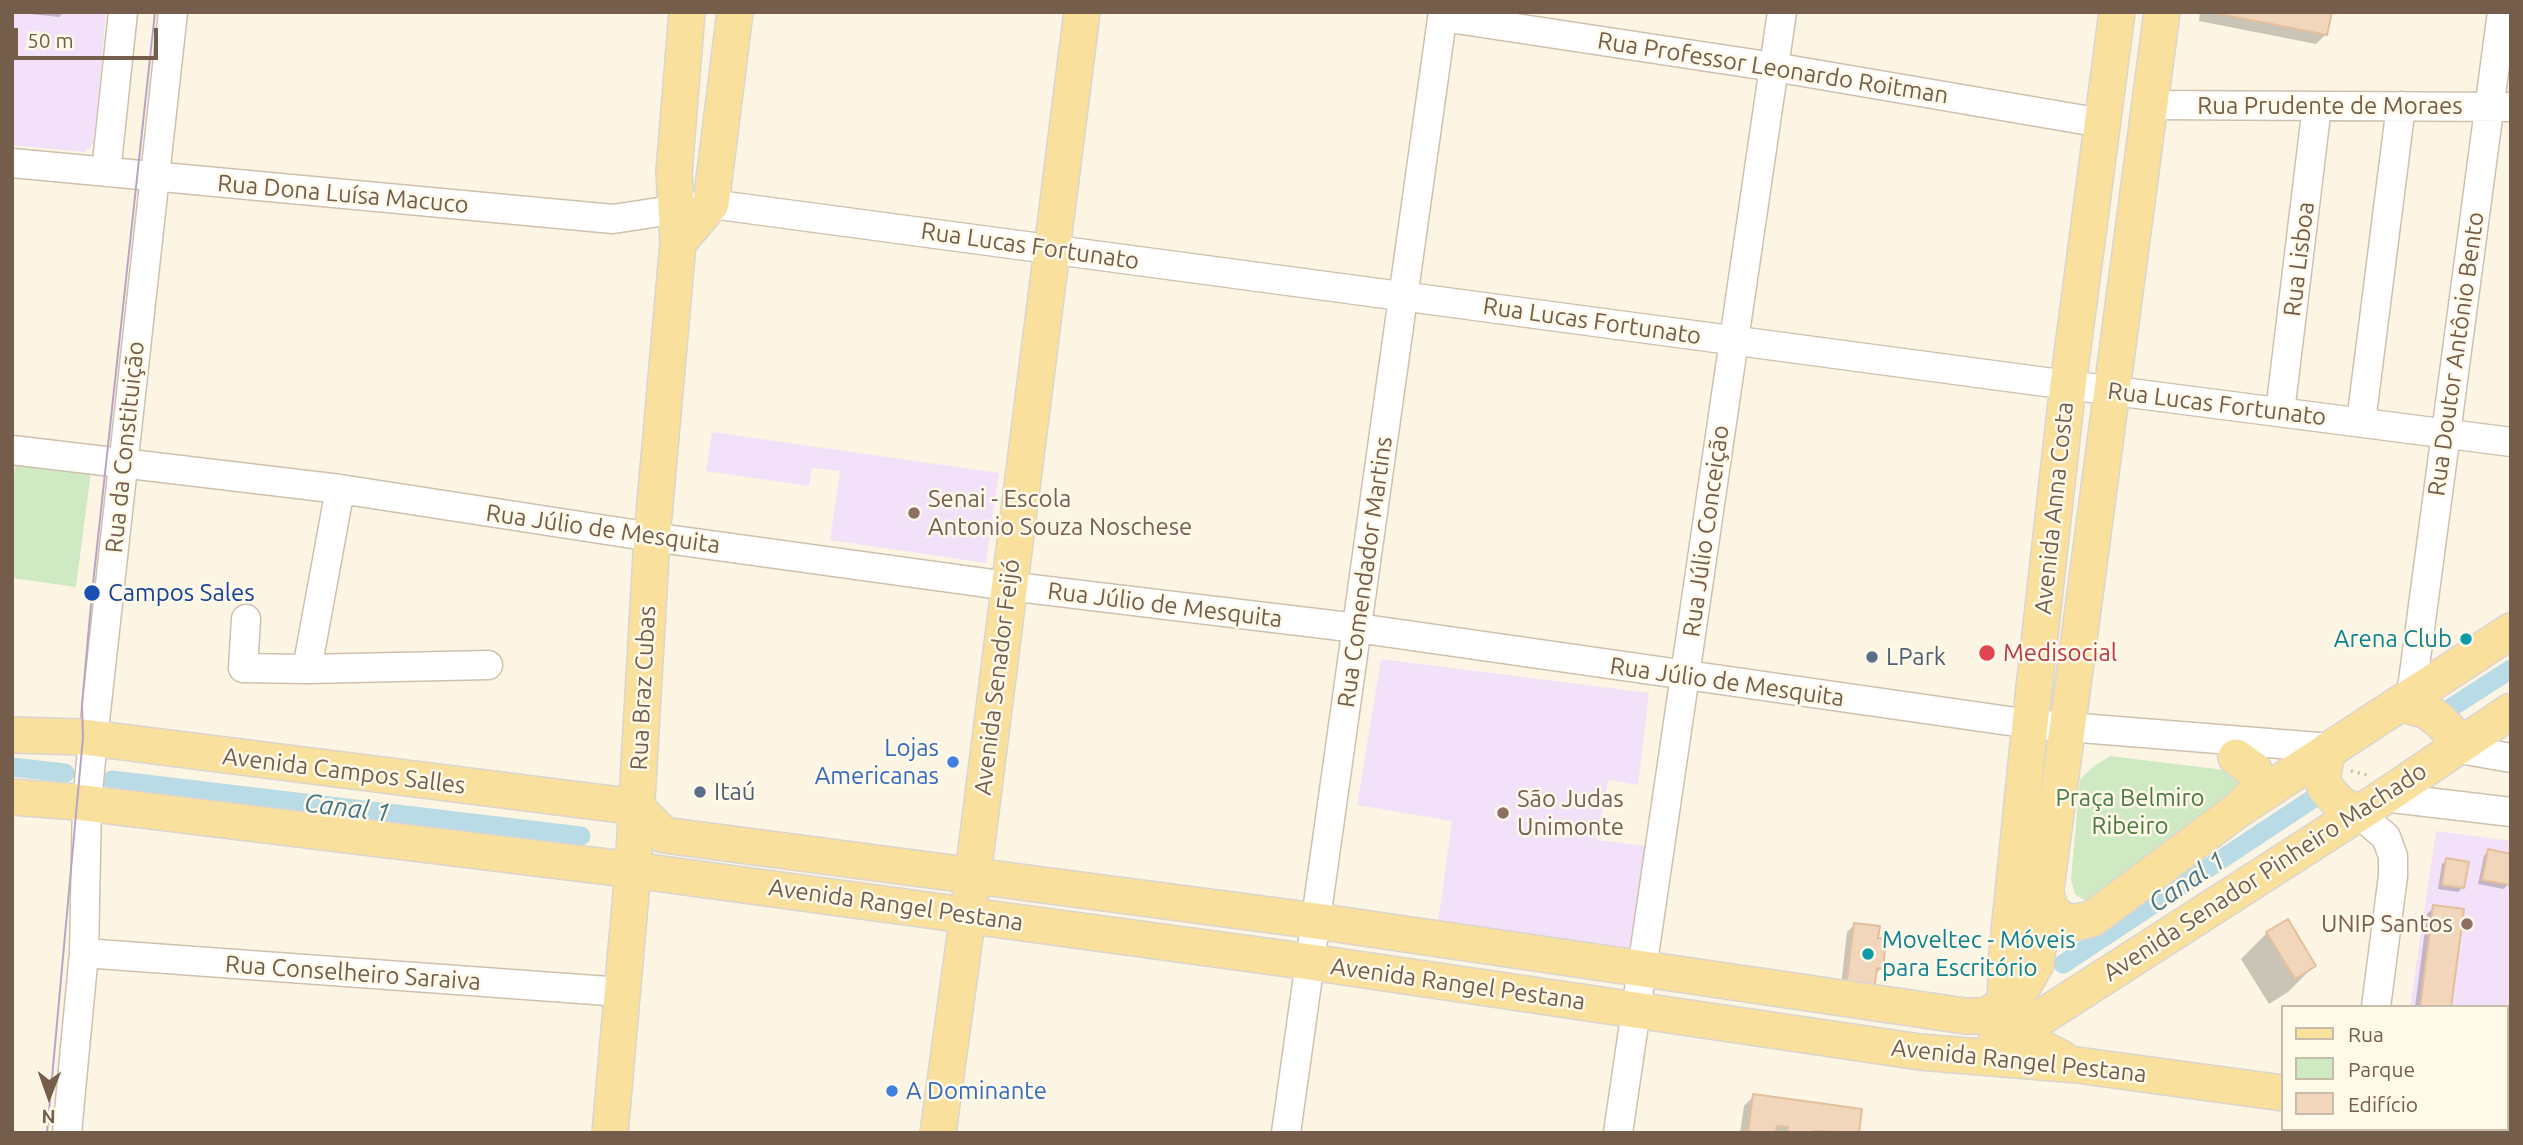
<!DOCTYPE html>
<meta charset="utf-8">
<style>
body{margin:0}
#map{position:relative;width:2523px;height:1145px;overflow:hidden;background:#fcf5e4;font-family:Ubuntu,sans-serif}
canvas{display:block}
.frame{position:absolute;inset:0;border:14px solid #745d4a;pointer-events:none}
.legend{position:absolute;left:2281px;top:1005px;width:228px;height:126px;box-sizing:border-box;background:#fff9ea;border:2px solid #c7bbaa;margin:0;padding:9px 12px;list-style:none;font-size:21px;color:#745d4a}
.legend li{display:flex;align-items:center;gap:14px;height:35px}
.legend b{width:35px;border:2px solid #c7bbaa}
.north{position:absolute;left:14px;top:1061px;width:70px;height:70px;-webkit-text-stroke:5px #fff9ea;paint-order:stroke;rotate:181deg;font-size:19px;font-weight:700;line-height:28px;text-align:center;color:#745d4a}
.north::after{content:'';display:block;margin:auto;width:24px;height:32px;background:#745d4a;clip-path:polygon(50% 0,100% 100%,50% 72%,0 100%)}
.scale{position:absolute;left:14px;top:28px;width:144px;height:32px;box-sizing:border-box;border:4px solid #745d4a;border-top:0;padding-left:9px;font-size:21px;line-height:24px;white-space:nowrap;color:#745d4a;-webkit-text-stroke:5px #fff9ea;paint-order:stroke}
</style>
<div id="map">
<canvas width="2523" height="1145"></canvas>
<div class="frame"></div>
<ul class="legend">
<li><b style="height:9px;background:#fae09d"></b>Rua</li>
<li><b style="height:19px;background:#cfeac3"></b>Parque</li>
<li><b style="height:19px;background:#f1d6bc"></b>Edifício</li>
</ul>
<div class="north">N</div>
<div class="scale">50 m</div>
</div>
<script>
const ctx = document.querySelector('canvas').getContext('2d');
ctx.lineJoin = 'round';
function paint(path, color) { ctx.fillStyle = color; ctx.fill(path, 'evenodd'); }
const toPath = rows => new Path2D(rows.map(r => 'M' + r).join(''));
function trace(path, color, width, dash) { ctx.strokeStyle = color; ctx.lineWidth = width; ctx.lineCap = dash ? 'butt' : 'round'; ctx.setLineDash(dash || []); ctx.stroke(path); }
function label(font, color, halo, rows, align = 'center') {
  ctx.font = font + ' Ubuntu,sans-serif'; ctx.lineWidth = 5; ctx.setLineDash([]); ctx.textBaseline = 'middle'; ctx.strokeStyle = halo; ctx.fillStyle = color; for (const [text, x, y, turn = 0] of rows) {
    ctx.save(); ctx.translate(x, y); ctx.rotate((+turn || 0) * Math.PI / 180); ctx.textAlign = isNaN(turn) ? turn : align; if (halo) ctx.strokeText(text, 0, 0); ctx.fillText(text, 0, 0); ctx.restore();
  }
}
paint(toPath([
 [12,12,106,12,94,143,85,152,12,145],
 [712,432,999,473,986,563,830,540,840,471,812,468,809,486,706,471],
 [1381,659,1649,693,1638,785,1608,780,1597,840,1648,846,1628,955,1437,929,1452,821,1357,805],
 [2436,831,2511,841,2511,1110,2507,1109,2507,1007,2410,1007]
]), '#f2e1f8');
paint(toPath([
 [16,461,91,471,76,587,12,578,12,492],
 [2110,756,2224,770,2243,775,2250,789,2093,906,2075,894,2071,880,2080,779,2094,766]
]), '#cfeac3');
paint(toPath([
 [12,12,64,12,59,17],
 [2200,12,2330,12,2326,34,2316,44,2199,21],
 [2488,851,2511,855,2508,884,2504,889,2478,884,2484,856],
 [2447,860,2463,887,2458,892,2438,889,2442,864],
 [2434,907,2449,1007,2415,1007,2427,914],
 [1854,925,1876,940,1881,968,1875,975,1840,995,1847,932],
 [2267,933,2314,966,2288,992,2269,1004,2241,959],
 [2511,1033,2511,1095,2507,1095,2507,1057],
 [1754,1096,1857,1133,1740,1133,1744,1106]
]), '#0003');
trace(toPath([
 [2449,709,2511,669],
 [12,767,65,773],
 [112,780,581,836],
 [2063,964,2311,800]
]), '#b9dbe5', 19);
const building = toPath([
 [2210,12,2332,12,2327,35,2210,12],
 [2488,849,2511,854,2510,885,2482,880,2488,849],
 [2446,858,2469,862,2464,888,2442,885,2446,858],
 [2433,905,2464,909,2451,1007,2420,1007,2433,905],
 [2288,919,2316,966,2295,979,2266,932,2288,919],
 [1854,923,1880,926,1878,938,1886,939,1883,969,1877,968,1874,991,1846,988,1854,923],
 [1753,1094,1862,1109,1859,1133,1815,1131,1815,1133,1787,1133,1788,1127,1777,1126,1776,1133,1748,1133,1753,1094]
]);
paint(building, '#f1d6bc');
trace(building, '#e4bf9c', 2);
const minor = toPath([
 [1443,17,1774,67,2102,123],
 [2150,105,2511,107],
 [12,163,613,219,711,204,2068,385,2511,442],
 [106,172,123,12],
 [2280,412,2317,106],
 [2361,422,2401,106],
 [12,450,340,489,652,537,1008,586,1357,628,2030,724,2331,748],
 [246,619,243,668,307,669,488,665],
 [307,669,340,489],
 [2411,696,2502,12],
 [2454,748,2511,758],
 [2384,797,2511,812],
 [2358,813,2386,837,2393,856,2393,876,2376,1007],
 [84,953,622,992],
 [67,1133,84,953,87,803,93,739,173,12],
 [1286,1133,1443,12],
 [1618,1133,1782,12]
]);
const major = toPath([
 [678,243,711,204,735,12],
 [2402,704,2427,711,2439,720,2449,730,2454,748],
 [12,735,83,737,636,807,664,835,1316,921,1965,1016,1984,1016,2005,1005,2022,988,2036,964,2162,12],
 [2328,750,2322,777,2325,787,2341,805,2358,813],
 [2236,757,2254,770,2258,783,2256,791,2239,809],
 [12,797,76,802,633,870,1310,962,1920,1052,2077,1065,2283,1093],
 [2046,894,2050,908,2059,918,2072,923,2092,919,2239,809,2511,631],
 [1996,1042,2018,1032,2048,1013,2384,797,2511,711],
 [2061,1058,2025,1040,2009,1021,2005,1005,2007,953,2030,724,2068,385,2117,12],
 [2507,1126,2511,1126],
 [610,1133,633,870,652,537,678,243,674,172,687,12],
 [938,1133,968,914,1082,12]
]);
trace(minor, '#cfc0ae', 31);
trace(major, '#dbd5d0', 38);
trace(toPath([
 [2351,771,2367,775]
]), '#d6ba9f', 3.5, [2, 5]);
trace(minor, '#fff', 28);
trace(major, '#fae09d', 35);
trace(toPath([
 [47,1133,83,737,82,705,92,593,155,12]
]), '#b9a3c5', 2);
for (const [x, y, r, color] of [
 [914,513,7,"#8d6e63"],
 [92,593,9,"#1a4fb4"],
 [2466,639,7,"#0f9aa8"],
 [1987,653,9,"#e0444e"],
 [1872,657,7,"#5c6f8a"],
 [953,762,7,"#3f7fe0"],
 [700,792,7,"#5c6f8a"],
 [1503,813,7,"#8d6e63"],
 [2467,924,7,"#8d6e63"],
 [1868,954,7,"#0f9aa8"],
 [892,1091,7,"#3f7fe0"]
]) { const dot = new Path2D(); dot.arc(x, y, r, 0, 2 * Math.PI); ctx.fillStyle = color; ctx.fill(dot); trace(dot, '#fff9ea', 2.5); }
label('24px', '#745d4a', '#fff9ea', [
 ["Rua Professor Leonardo Roitman",1773,68,9],
 ["Rua Prudente de Moraes",2330,106],
 ["Rua Dona Luísa Macuco",343,194,5],
 ["Rua Lucas Fortunato",1030,246,8],
 ["Rua Lisboa",2299,259,-83],
 ["Rua Lucas Fortunato",1592,321,8],
 ["Rua Doutor Antônio Bento",2456,354,-82],
 ["Rua Lucas Fortunato",2217,404,7],
 ["Rua da Constituição",125,447,-84],
 ["Avenida Anna Costa",2054,508,-84],
 ["Rua Júlio de Mesquita",603,529,8],
 ["Rua Júlio Conceição",1706,531,-82],
 ["Rua Comendador Martins",1365,572,-82],
 ["Rua Júlio de Mesquita",1165,605,7],
 ["Avenida Senador Feijó",997,677,-83],
 ["Rua Júlio de Mesquita",1727,682,8],
 ["Rua Braz Cubas",643,688,-87],
 ["Avenida Campos Salles",344,771,7],
 ["Avenida Senador Pinheiro Machado",2265,872,-33],
 ["Avenida Rangel Pestana",896,905,8],
 ["Rua Conselheiro Saraiva",353,973,4],
 ["Avenida Rangel Pestana",1458,984,8],
 ["Avenida Rangel Pestana",2019,1061,6]
]);
label('24px', '#785e54', '#fff9ea', [
 ["Senai - Escola",928,499],
 ["Antonio Souza Noschese",928,527],
 ["São Judas",1517,799],
 ["Unimonte",1517,827],
 ["UNIP Santos",2453,924,"right"]
], 'left');
label('24px', '#164399', '#fff9ea', [
 ["Campos Sales",108,593]
], 'left');
label('24px', '#0d838f', '#fff9ea', [
 ["Arena Club",2452,639],
 ["Moveltec - Móveis",1882,940,"left"],
 ["para Escritório",1882,968,"left"]
], 'right');
label('24px', '#be3a42', '#fff9ea', [
 ["Medisocial",2003,653]
], 'left');
label('24px', '#4e5e75', '#fff9ea', [
 ["LPark",1886,657],
 ["Itaú",714,792]
], 'left');
label('24px', '#366cbe', '#fff9ea', [
 ["Lojas",939,748],
 ["Americanas",939,776],
 ["A Dominante",906,1091,"left"]
], 'right');
label('24px', '#4d7a42', '#fff9ea', [
 ["Praça Belmiro",2130,798],
 ["Ribeiro",2130,826]
]);
label('italic 26px', '#447688', '#fff9ea', [
 ["Canal 1",347,808,7],
 ["Canal 1",2187,882,-34]
]);
</script>
